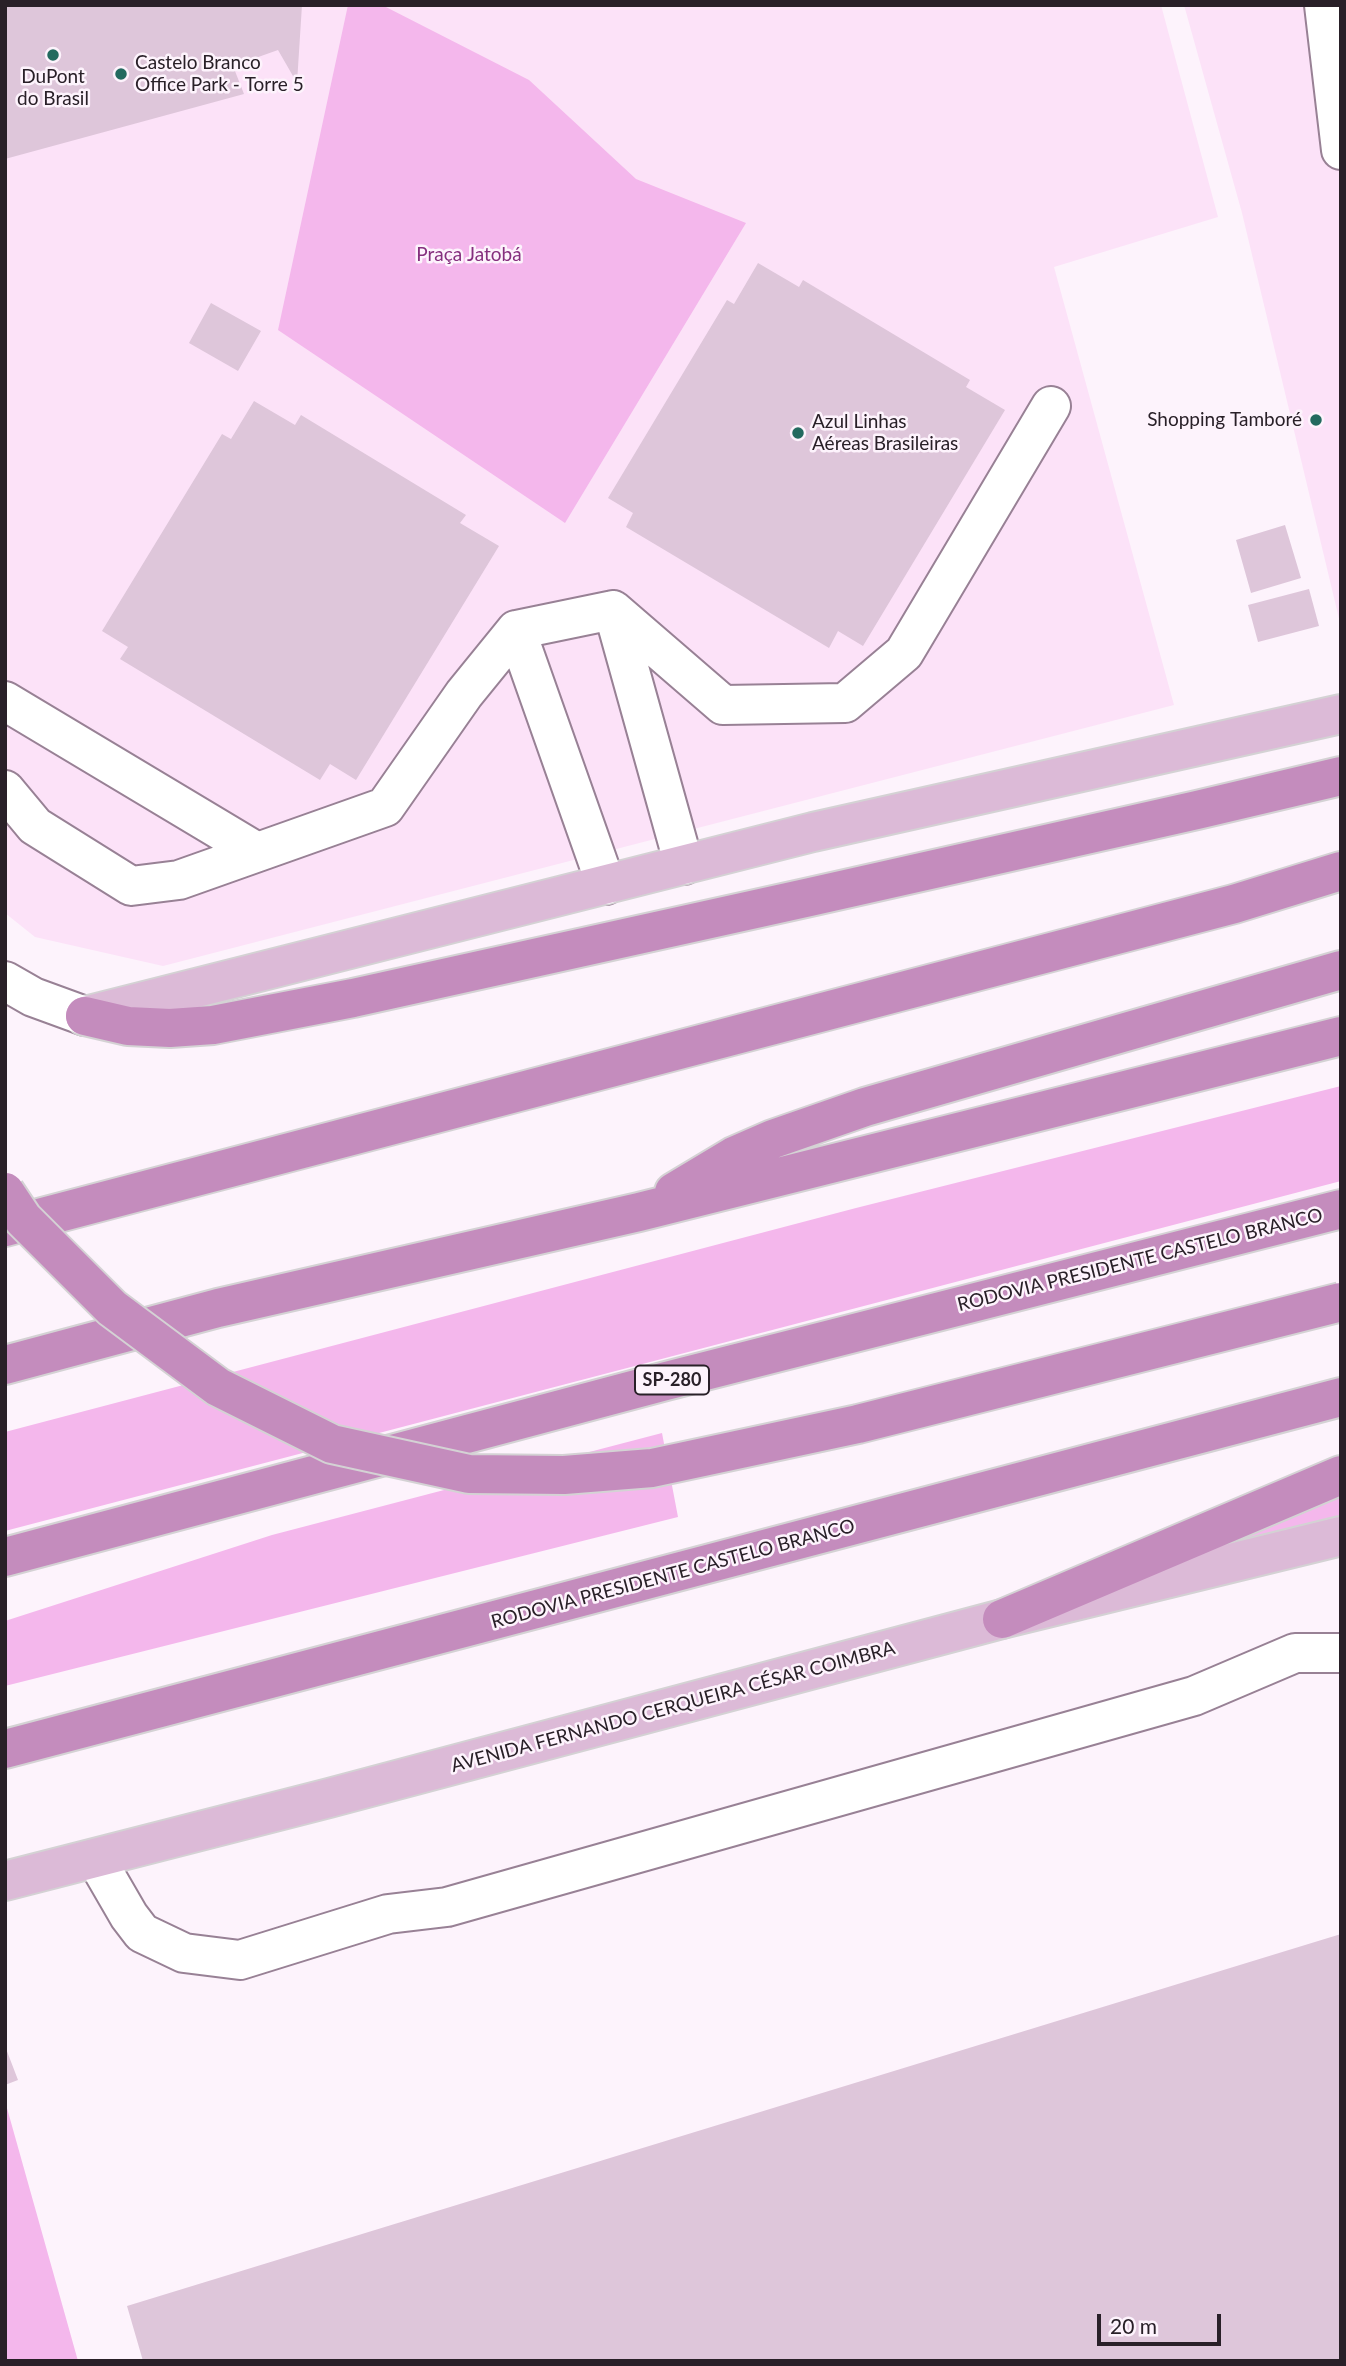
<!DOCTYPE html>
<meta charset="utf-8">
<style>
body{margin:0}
#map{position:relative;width:1346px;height:2366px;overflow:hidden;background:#fdf3fc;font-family:Lato,sans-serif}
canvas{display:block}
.frame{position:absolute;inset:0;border:7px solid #292028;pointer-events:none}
.scale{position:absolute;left:1097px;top:2314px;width:124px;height:32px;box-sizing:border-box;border:4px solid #292028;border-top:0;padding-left:9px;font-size:21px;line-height:24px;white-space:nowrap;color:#292028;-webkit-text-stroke:5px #fdf3fc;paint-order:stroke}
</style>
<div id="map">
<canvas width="1346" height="2366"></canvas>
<div class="frame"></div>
<div class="scale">20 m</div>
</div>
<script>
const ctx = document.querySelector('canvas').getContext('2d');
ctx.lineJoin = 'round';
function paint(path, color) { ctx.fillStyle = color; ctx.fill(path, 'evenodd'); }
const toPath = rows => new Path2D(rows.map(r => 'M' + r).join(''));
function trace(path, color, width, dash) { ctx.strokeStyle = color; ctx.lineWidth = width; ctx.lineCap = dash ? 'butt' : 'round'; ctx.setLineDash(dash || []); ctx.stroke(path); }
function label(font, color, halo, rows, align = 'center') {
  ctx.font = font + ' Lato,sans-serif'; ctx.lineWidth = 5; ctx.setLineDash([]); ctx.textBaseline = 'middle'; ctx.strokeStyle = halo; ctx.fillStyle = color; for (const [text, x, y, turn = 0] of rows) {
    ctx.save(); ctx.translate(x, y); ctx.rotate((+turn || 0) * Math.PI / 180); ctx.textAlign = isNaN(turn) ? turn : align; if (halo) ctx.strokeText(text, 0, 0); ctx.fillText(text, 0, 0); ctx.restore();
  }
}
paint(toPath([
 [5,5,1161,5,1218,217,1054,267,1174,705,163,966,35,937,5,913],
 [1184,5,1341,5,1341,627,1242,213]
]), '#fce2f8');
paint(toPath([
 [348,5,382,5,529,80,636,179,746,223,565,523,278,330],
 [1341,1086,1341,1181,5,1531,5,1432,856,1208],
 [662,1433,678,1517,5,1686,5,1621,272,1535],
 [1341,1497,1341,1520,1158,1568,1311,1508],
 [5,2101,78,2361,5,2361]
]), '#f4b7ec');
paint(toPath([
 [5,5,302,5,297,83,278,50,233,66,244,94,5,159],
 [758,263,799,287,803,280,970,380,966,387,1005,410,863,646,838,631,829,648,626,527,633,513,608,498,727,300,734,304],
 [211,303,261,331,238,371,189,343],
 [254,401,295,425,301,415,466,515,460,523,499,546,356,780,330,764,320,780,120,659,128,647,102,631,222,434,231,439],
 [1285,525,1301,578,1251,593,1236,540],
 [1309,589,1319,626,1258,642,1248,605],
 [1341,1934,1341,2361,143,2361,127,2306],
 [5,2046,18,2080,5,2085]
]), '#dec6da');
const minor = toPath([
 [1324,5,1341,150],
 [613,610,684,865],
 [516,630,606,885],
 [5,701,257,852],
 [5,790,35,826,131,886,179,880,385,807,464,694,516,630,613,610,723,705,845,703,904,653,1051,406],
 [5,981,33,997,85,1016],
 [96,1859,129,1916,142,1933,184,1953,240,1960,388,1914,447,1907,1194,1696,1295,1653,1341,1653]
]);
const major = toPath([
 [85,1016,813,832,1341,714],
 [5,1881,329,1798,1002,1619,1341,1536]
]);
const highway = toPath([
 [85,1016,128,1026,170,1028,213,1025,353,998,810,897,1197,810,1341,776],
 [674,1192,734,1156,773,1139,865,1107,1341,970],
 [5,1227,1234,904,1341,871],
 [5,1365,218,1308,639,1212,1341,1036],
 [5,1557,666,1381,1341,1209],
 [1002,1619,1341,1475],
 [5,1749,1341,1397]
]);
trace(minor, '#988195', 42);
trace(major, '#d4d2d4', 42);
trace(highway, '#d4d2d4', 42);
trace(minor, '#fff', 38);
trace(major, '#dcbad7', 38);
trace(highway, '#c48cbd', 38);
const highwayBridge = toPath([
 [5,1192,23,1219,112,1308,218,1387,332,1444,469,1474,564,1475,652,1468,858,1424,1341,1302]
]);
trace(highwayBridge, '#d4d2d4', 42, []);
trace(highwayBridge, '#c48cbd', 38);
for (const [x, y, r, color] of [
 [53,55,7,"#236a5f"],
 [121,74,7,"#236a5f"],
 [1316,420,7,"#236a5f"],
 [798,433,7,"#236a5f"]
]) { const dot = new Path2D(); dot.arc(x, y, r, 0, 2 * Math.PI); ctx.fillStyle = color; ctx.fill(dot); trace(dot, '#fdf3fc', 2.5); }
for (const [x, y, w] of [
 [672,1380,74]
]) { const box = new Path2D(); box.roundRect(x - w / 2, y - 14.5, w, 29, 5); ctx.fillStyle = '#fdf3fc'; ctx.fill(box); trace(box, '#292028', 2); }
label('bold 18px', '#292028', null, [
 ["SP-280",672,1380]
]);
label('19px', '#292028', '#fdf3fc', [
 ["Castelo Branco",135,63],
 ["Office Park - Torre 5",135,85],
 ["DuPont",53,77,"center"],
 ["do Brasil",53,99,"center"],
 ["Shopping Tamboré",1302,420,"right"],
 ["Azul Linhas",812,422],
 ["Aéreas Brasileiras",812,444]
], 'left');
label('19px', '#852f7e', '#fdf3fc', [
 ["Praça Jatobá",469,255]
]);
label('19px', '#292028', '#fdf3fc', [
 ["RODOVIA PRESIDENTE CASTELO BRANCO",1140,1260,-14],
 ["RODOVIA PRESIDENTE CASTELO BRANCO",673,1574,-15],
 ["AVENIDA FERNANDO CERQUEIRA CÉSAR COIMBRA",673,1707,-15]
]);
</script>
